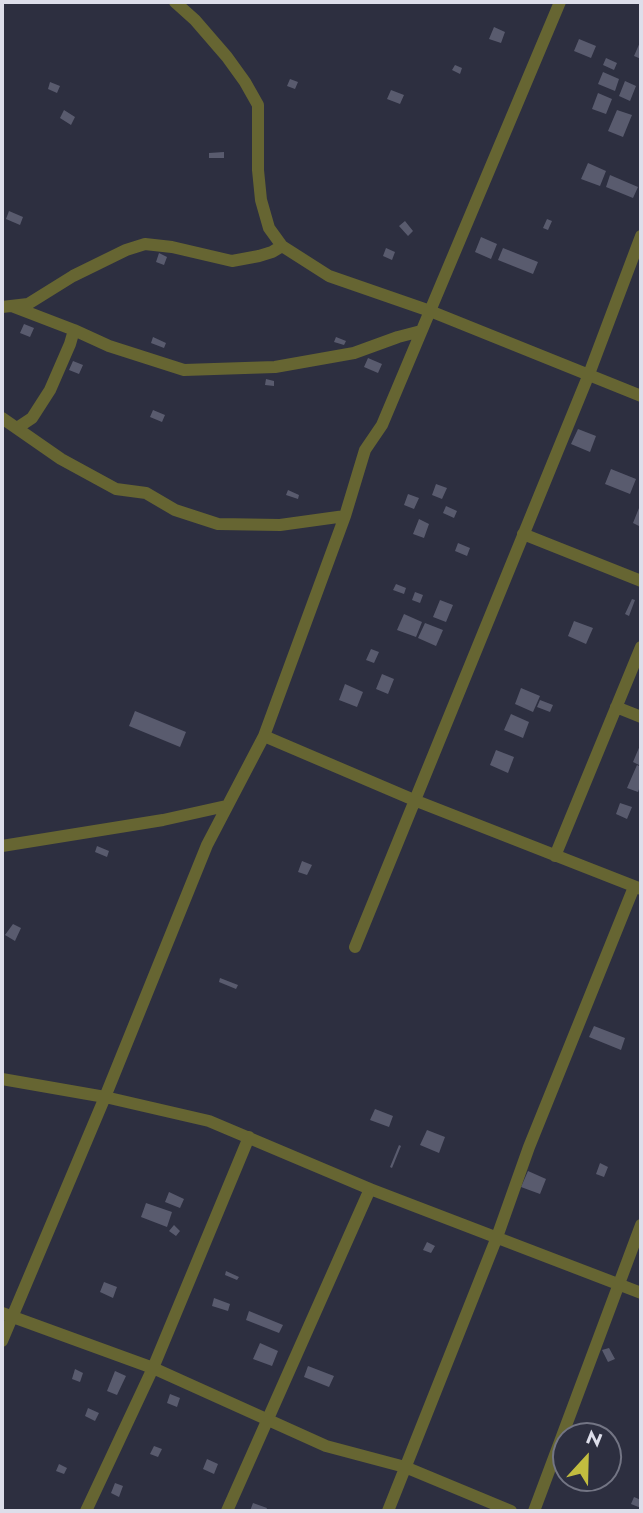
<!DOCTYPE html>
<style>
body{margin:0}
#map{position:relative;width:643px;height:1513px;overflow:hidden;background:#2d2f40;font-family:Jost,sans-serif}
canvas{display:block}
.frame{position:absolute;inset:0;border:4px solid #dddeea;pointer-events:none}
.north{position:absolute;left:552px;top:1422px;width:70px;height:70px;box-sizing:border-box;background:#2d2f40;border:2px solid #737584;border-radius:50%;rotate:22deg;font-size:19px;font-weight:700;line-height:28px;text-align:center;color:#dddeea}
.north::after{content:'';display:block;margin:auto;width:24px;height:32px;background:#c2bd3f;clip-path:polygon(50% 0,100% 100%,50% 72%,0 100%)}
</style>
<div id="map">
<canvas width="643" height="1513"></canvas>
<div class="frame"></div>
<div class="north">N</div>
</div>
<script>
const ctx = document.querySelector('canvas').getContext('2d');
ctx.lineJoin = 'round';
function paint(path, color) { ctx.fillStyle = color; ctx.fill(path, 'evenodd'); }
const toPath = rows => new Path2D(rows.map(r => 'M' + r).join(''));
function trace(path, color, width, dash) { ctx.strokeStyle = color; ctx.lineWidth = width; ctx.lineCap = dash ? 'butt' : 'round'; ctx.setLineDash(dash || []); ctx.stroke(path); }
paint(toPath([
 [494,27,505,32,501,43,489,39],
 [579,39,596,46,591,58,574,51],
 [641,40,641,59,634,56],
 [606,58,617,63,614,70,603,65],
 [455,65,462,68,460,74,452,70],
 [603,72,619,79,615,91,598,84],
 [290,79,298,82,295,89,287,86],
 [625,81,636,86,630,101,619,96],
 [50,82,60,86,57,93,48,89],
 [391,90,404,95,400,104,387,99],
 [598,93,612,99,606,114,592,109],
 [64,110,75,117,71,125,60,118],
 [617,110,632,115,623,137,608,131],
 [224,152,224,158,209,158,209,153],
 [588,163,606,171,600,186,581,179],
 [610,175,638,187,633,198,606,187],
 [9,211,23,217,20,225,6,219],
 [547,219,552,221,548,230,543,228],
 [405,221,413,231,408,236,399,226],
 [481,237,497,244,491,259,475,252],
 [386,248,395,252,392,260,383,256],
 [503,248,538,262,533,274,498,260],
 [159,253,167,257,164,265,156,262],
 [24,324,34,328,30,337,20,333],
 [153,337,166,343,164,348,151,343],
 [336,337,346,341,344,345,334,342],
 [368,358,382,364,378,373,364,367],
 [73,361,83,365,79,374,69,370],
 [266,379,274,381,274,386,265,385],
 [153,410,165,415,162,422,150,417],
 [578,429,596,436,590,452,571,444],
 [611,469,636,479,630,494,605,484],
 [436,484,447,488,442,499,432,495],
 [288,490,299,495,298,499,286,495],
 [408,494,419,498,414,509,404,505],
 [641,503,641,527,633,523],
 [446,506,457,511,454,518,443,513],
 [419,519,429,524,424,538,413,534],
 [458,543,470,548,467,556,455,551],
 [396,584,406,588,404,594,393,590],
 [415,592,423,595,420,603,412,600],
 [632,599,635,600,629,616,625,614],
 [440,600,453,605,446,622,433,617],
 [404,614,422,622,416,637,397,630],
 [574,621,593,628,586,644,568,636],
 [425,623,443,630,436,646,418,638],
 [371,649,379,652,374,663,366,660],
 [382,674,394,679,388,694,376,689],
 [345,684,363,692,357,707,339,700],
 [521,688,540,696,533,712,515,704],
 [540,700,553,705,550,712,537,707],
 [135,711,186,732,180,747,129,726],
 [511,714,529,722,523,738,504,730],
 [641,743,641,766,633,762],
 [496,750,514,757,508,773,490,765],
 [637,765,641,767,641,784,638,792,627,788],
 [620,803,632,807,627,819,616,814],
 [97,846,109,851,107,857,95,852],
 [302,861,312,865,307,875,298,872],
 [13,924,21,928,15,941,5,935],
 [220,978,238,985,236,989,219,982],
 [594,1026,625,1038,621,1050,589,1037],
 [375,1109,393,1116,389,1127,370,1120],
 [427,1130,445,1137,439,1153,420,1145],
 [399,1145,401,1146,392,1168,390,1167],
 [600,1163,608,1167,604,1177,596,1174],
 [528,1171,546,1179,540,1194,521,1187],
 [169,1192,184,1199,180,1208,165,1202],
 [146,1203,172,1212,167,1227,141,1217],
 [174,1225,180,1231,176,1236,169,1231],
 [427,1242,435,1246,431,1253,423,1250],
 [226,1271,239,1277,237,1280,225,1275],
 [104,1282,117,1287,113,1298,100,1292],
 [214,1298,230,1304,228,1311,212,1306],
 [249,1311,283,1325,279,1333,246,1320],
 [260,1343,278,1351,272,1366,253,1359],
 [609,1348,615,1359,608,1362,602,1350],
 [308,1366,334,1376,329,1387,304,1377],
 [75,1369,83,1373,80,1382,72,1379],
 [115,1371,126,1376,117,1395,107,1391],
 [170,1394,180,1398,177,1407,167,1403],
 [88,1408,99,1413,95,1421,85,1416],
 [154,1446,162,1449,158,1457,150,1454],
 [207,1459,218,1464,214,1474,203,1469],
 [59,1464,67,1468,64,1474,56,1471],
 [115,1483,123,1486,119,1497,111,1493],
 [634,1497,641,1500,641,1508,631,1504],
 [253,1503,267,1508,266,1511,250,1511]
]), '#595b6e');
trace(toPath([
 [175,2,195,20,227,57,245,82,258,105,258,170,261,200,269,228,282,246],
 [2,307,28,304,73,276,126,250,145,244,172,247,232,261,259,256,272,252,282,246,329,276,430,311,641,396],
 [14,307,74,330,109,346,184,370,275,367,354,353,398,337,421,331],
 [2,418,61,459,116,489,146,493,175,510,218,524,280,525,345,516],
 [17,428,32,418,50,390,70,344,74,330],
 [523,534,641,581],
 [616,707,641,717],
 [264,736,414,800,641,889],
 [2,846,163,820,226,806],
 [555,856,641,647],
 [355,947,589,374,641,236],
 [2,1079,105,1097,209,1121,370,1189,641,1293],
 [2,1313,153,1368,326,1446,405,1467,511,1511],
 [2,1341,105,1097,207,845,264,736,345,516,365,450,382,425,560,2],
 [86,1511,153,1368,249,1137],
 [227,1511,370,1189],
 [388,1511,497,1237,529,1147,634,887],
 [534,1511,641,1225]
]), '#666532', 12);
</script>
